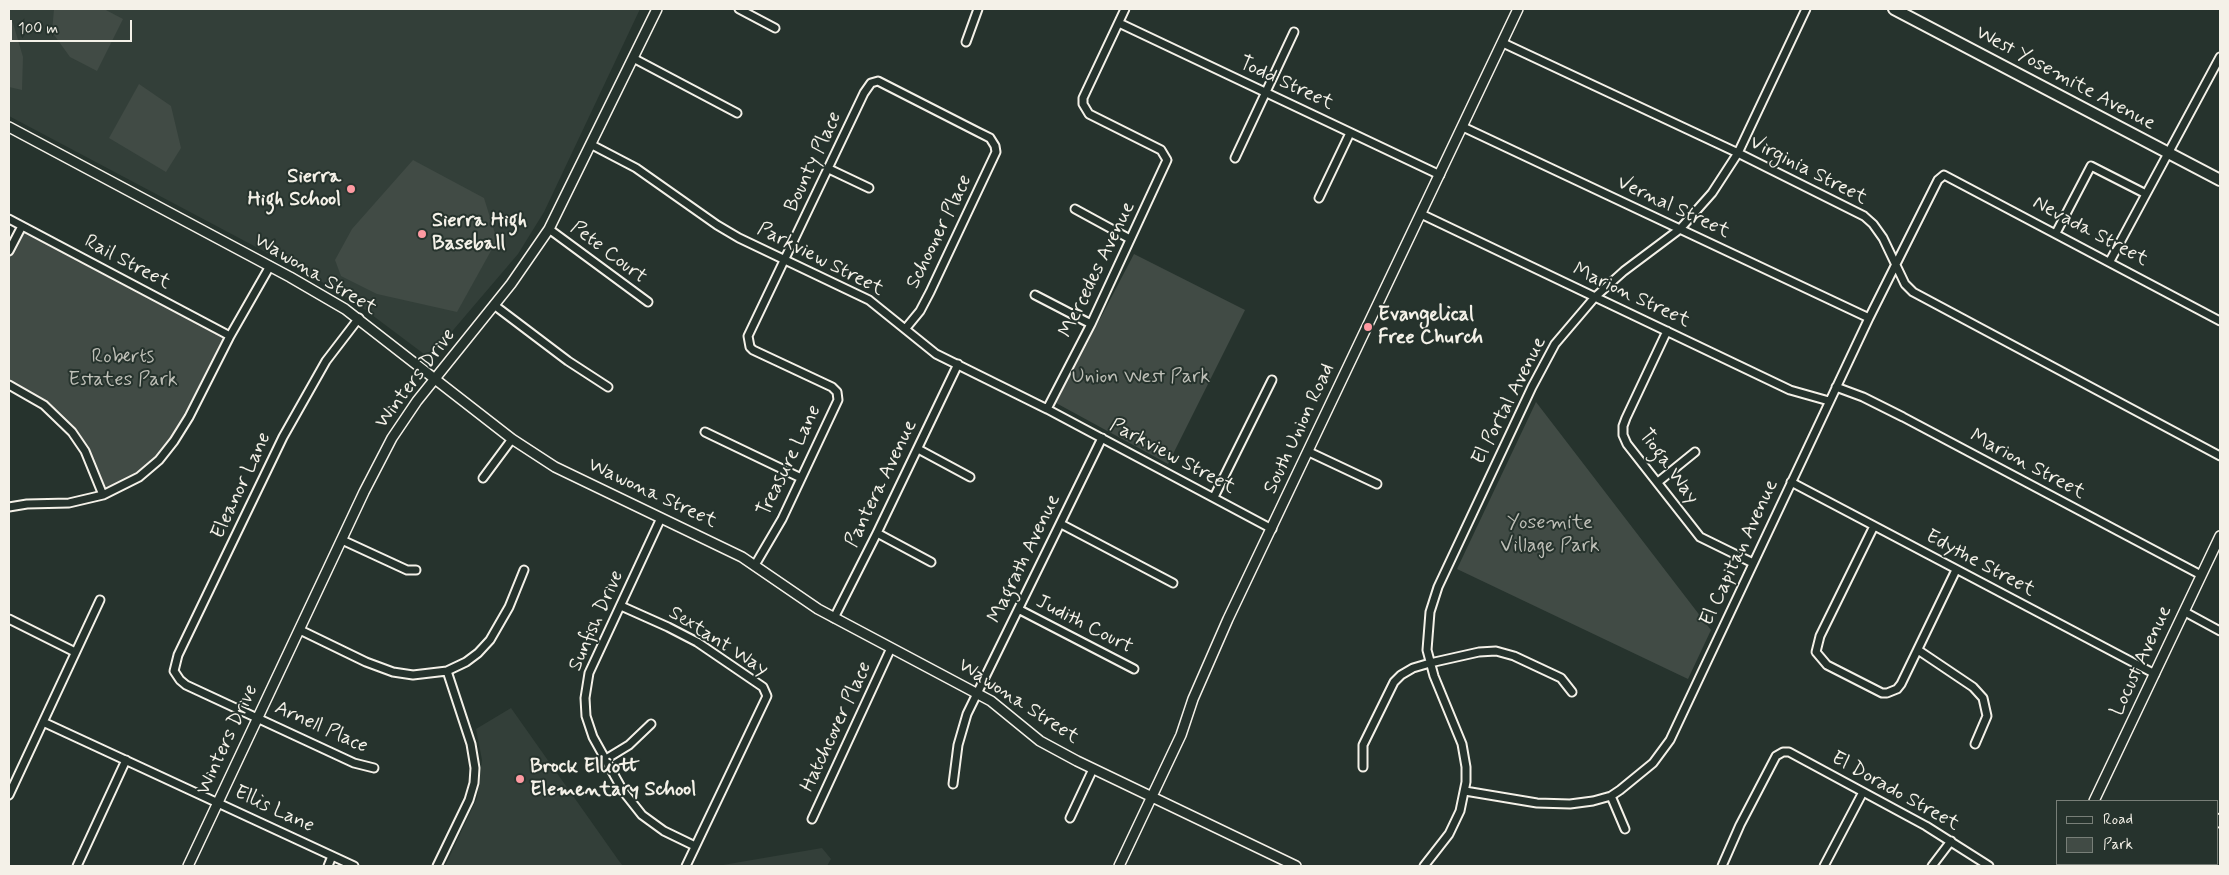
<!DOCTYPE html>
<style>
body{margin:0}
#map{position:relative;width:2229px;height:875px;overflow:hidden;background:#26332d;font-family:Mynerve,sans-serif}
canvas{display:block}
.frame{position:absolute;inset:0;border:10px solid #f4f1e8;pointer-events:none}
.legend{position:absolute;left:2056px;top:800px;width:162px;height:65px;box-sizing:border-box;background:#26332d;border:1px solid #787f78;margin:0;padding:6px 9px;list-style:none;font-size:15px;color:#f4f1e8}
.legend li{display:flex;align-items:center;gap:10px;height:25px}
.legend b{width:25px;border:1px solid #787f78}
.scale{position:absolute;left:10px;top:20px;width:122px;height:22px;box-sizing:border-box;border:2px solid #f4f1e8;border-top:0;padding-left:6px;font-size:15px;line-height:18px;white-space:nowrap;color:#f4f1e8;-webkit-text-stroke:4px #26332d;paint-order:stroke}
</style>
<div id="map">
<canvas width="2229" height="875"></canvas>
<div class="frame"></div>
<ul class="legend">
<li><b style="height:6px;background:#26332d"></b>Road</li>
<li><b style="height:14px;background:#414b45"></b>Park</li>
</ul>
<div class="scale">100 m</div>
</div>
<script>
const ctx = document.querySelector('canvas').getContext('2d');
ctx.lineJoin = 'round';
function paint(path, color) { ctx.fillStyle = color; ctx.fill(path, 'evenodd'); }
const toPath = rows => new Path2D(rows.map(r => 'M' + r).join(''));
function trace(path, color, width, dash) { ctx.strokeStyle = color; ctx.lineWidth = width; ctx.lineCap = dash ? 'butt' : 'round'; ctx.setLineDash(dash || []); ctx.stroke(path); }
function label(font, color, halo, rows, align = 'center') {
  ctx.font = font + ' Mynerve,sans-serif'; ctx.lineWidth = 4; ctx.setLineDash([]); ctx.textBaseline = 'middle'; ctx.strokeStyle = halo; ctx.fillStyle = color; for (const [text, x, y, turn = 0] of rows) {
    ctx.save(); ctx.translate(x, y); ctx.rotate((+turn || 0) * Math.PI / 180); ctx.textAlign = isNaN(turn) ? turn : align; if (halo) ctx.strokeText(text, 0, 0); ctx.fillText(text, 0, 0); ctx.restore();
  }
}
paint(toPath([
 [9,9,640,9,544,212,518,254,437,349,424,354,364,309,322,282,9,116],
 [511,708,619,861,623,866,445,866,477,798,482,760,476,729],
 [822,848,831,859,827,866,717,866]
]), '#333f39');
paint(toPath([
 [54,9,104,9,123,19,97,71,70,57,52,32],
 [9,20,13,23,23,57,22,90,9,87],
 [139,84,171,106,181,148,166,172,109,138],
 [413,160,484,198,497,240,457,312,377,294,341,276,335,260,352,229],
 [22,226,230,336,174,441,139,477,103,495,85,451,60,418,9,385,9,251],
 [1134,254,1245,310,1168,464,1056,403],
 [1536,402,1711,630,1688,679,1457,569]
]), '#414b45');
const minor = toPath([
 [739,9,775,28],
 [1119,23,1440,175],
 [966,42,978,9],
 [1503,43,1738,153,1864,216,1873,224,1883,238,1905,284,1913,292,2220,456],
 [633,58,737,113],
 [1463,127,1869,318],
 [592,145,636,168,717,225,739,238,869,300,936,354,1047,409,1272,529],
 [1235,158,1294,32],
 [829,169,869,188],
 [1319,198,1350,133],
 [1075,209,1130,239],
 [1421,214,1790,390,1829,401],
 [9,219,230,336],
 [549,229,648,302],
 [2056,233,2091,166,2146,194],
 [9,251,22,226],
 [2110,261,2220,57],
 [1035,295,1091,324],
 [494,305,568,361,608,387],
 [359,318,326,361,283,437,178,655,174,671,180,680,186,685,354,763,374,768],
 [1667,331,1626,418,1623,426,1623,435,1627,444,1700,537,1753,563],
 [9,385,44,405,72,432,85,451,103,495],
 [1836,387,1863,397,1903,417,2201,575],
 [1047,409,1091,324,1167,160,1161,150,1089,114,1083,104,1083,98,1125,9],
 [705,432,801,478],
 [918,449,970,477],
 [1309,452,1377,484],
 [483,478,512,439],
 [1658,482,1695,452],
 [1791,482,2155,674],
 [1214,497,1272,380],
 [9,507,27,504,69,503,103,495,139,477,159,460,174,441,189,417,230,336,270,266],
 [661,518,589,673,585,698,586,716,593,737,623,791,642,815,664,831,695,846],
 [1061,524,1173,583],
 [1874,526,1820,636,1816,652,1827,665,1882,693,1887,693,1897,689,1901,684,1956,570],
 [877,533,931,562],
 [342,540,407,570,416,570],
 [755,565,782,519,838,400,837,392,832,387,753,350,750,347,748,336,864,93,871,83,878,81,978,132,990,138,995,146,996,152,930,292,920,311,906,328],
 [621,606,668,627,697,642,763,687,767,696,686,866],
 [1020,610,1134,669],
 [2185,612,2220,631],
 [834,618,877,533,958,364],
 [9,619,75,652],
 [300,630,366,662,393,672,413,675,447,671,466,662,478,653,490,640,509,607,524,570],
 [1918,650,1973,687,1983,698,1987,716,1975,744],
 [43,722,354,866],
 [606,759,629,745,651,724],
 [1363,767,1363,745,1394,682,1401,675,1413,668,1430,663,1479,652,1496,651,1514,656,1561,678,1572,692],
 [953,784,958,745,967,714,1102,438],
 [1465,791,1537,803,1570,804,1593,801,1611,796,1620,790,1653,763,1670,740,1869,318,1938,180,1944,175,2220,321],
 [9,795,100,600],
 [1611,796,1625,829],
 [1070,818,1093,769],
 [812,819,891,648],
 [2218,823,2220,818],
 [77,866,126,760],
 [328,866,332,856],
 [437,866,469,800,474,783,475,768,471,744,447,671],
 [1424,866,1449,834,1460,811,1466,782,1466,767,1462,744,1434,676,1427,650,1430,612,1438,587,1532,387,1555,344,1595,297,1624,271,1680,229,1712,193,1738,153,1806,9],
 [1722,866,1740,825,1776,756,1783,752,1789,752,1926,826,1989,866],
 [1824,866,1863,792],
 [1932,866,1951,841],
 [2197,866,2199,864]
]);
const tertiary = toPath([
 [9,127,290,277,345,309,512,439,555,467,742,557,818,609,991,701,1040,741,1077,761,1296,866],
 [2094,801,2220,536],
 [188,866,364,492,392,438,417,401,511,284,549,229,657,9],
 [1119,866,1181,735,1193,699,1228,619,1518,9],
 [2063,866,2064,864]
]);
const secondary = toPath([
 [1894,9,2220,180]
]);
trace(minor, '#f4f1e8', 11);
trace(tertiary, '#f4f1e8', 12);
trace(secondary, '#f4f1e8', 14);
trace(minor, '#26332d', 7);
trace(tertiary, '#26332d', 9);
trace(secondary, '#26332d', 10);
for (const [x, y, r, color] of [
 [351,189,5,"#ff9aa2"],
 [422,234,5,"#ff9aa2"],
 [1368,327,5,"#ff9aa2"],
 [520,779,5,"#ff9aa2"]
]) { const dot = new Path2D(); dot.arc(x, y, r, 0, 2 * Math.PI); ctx.fillStyle = color; ctx.fill(dot); trace(dot, '#26332d', 2); }
label('20px', '#f4f1e8', '#26332d', [
 ["West Yosemite Avenue",2065,79,28],
 ["Todd Street",1286,84,25],
 ["Bounty Place",814,162,-65],
 ["Virginia Street",1808,171,27],
 ["Vernal Street",1673,208,25],
 ["Schooner Place",940,232,-64],
 ["Nevada Street",2090,232,28],
 ["Pete Court",608,253,37],
 ["Parkview Street",820,260,27],
 ["Rail Street",127,263,28],
 ["Mercedes Avenue",1098,270,-64],
 ["Wawona Street",315,275,31],
 ["Marion Street",1631,296,25],
 ["Winters Drive",416,379,-53],
 ["El Portal Avenue",1510,401,-63],
 ["South Union Road",1300,429,-65],
 ["Parkview Street",1172,457,28],
 ["Treasure Lane",790,461,-64],
 ["Marion Street",2027,465,28],
 ["Tioga Way",1668,467,54],
 ["Pantera Avenue",882,484,-64],
 ["Eleanor Lane",242,486,-65],
 ["Wawona Street",652,494,25],
 ["El Capitan Avenue",1740,553,-65],
 ["Magrath Avenue",1025,559,-64],
 ["Edythe Street",1980,564,28],
 ["Sunfish Drive",597,621,-66],
 ["Judith Court",1084,625,27],
 ["Sextant Way",718,642,32],
 ["Locust Avenue",2142,661,-65],
 ["Wawona Street",1018,702,33],
 ["Hatchcover Place",837,727,-65],
 ["Arnell Place",321,728,24],
 ["Winters Drive",228,740,-65],
 ["El Dorado Street",1895,792,29],
 ["Ellis Lane",274,810,25]
]);
label('bold 20px', '#f4f1e8', '#26332d', [
 ["Sierra",341,178,"right"],
 ["High School",341,201,"right"],
 ["Sierra High",432,222],
 ["Baseball",432,245],
 ["Evangelical",1378,316],
 ["Free Church",1378,339],
 ["Brock Elliott",530,768],
 ["Elementary School",530,791]
], 'left');
label('20px', '#bebfb7', '#26332d', [
 ["Roberts",123,358],
 ["Estates Park",123,381],
 ["Union West Park",1141,378],
 ["Yosemite",1550,524],
 ["Village Park",1550,547]
]);
</script>
